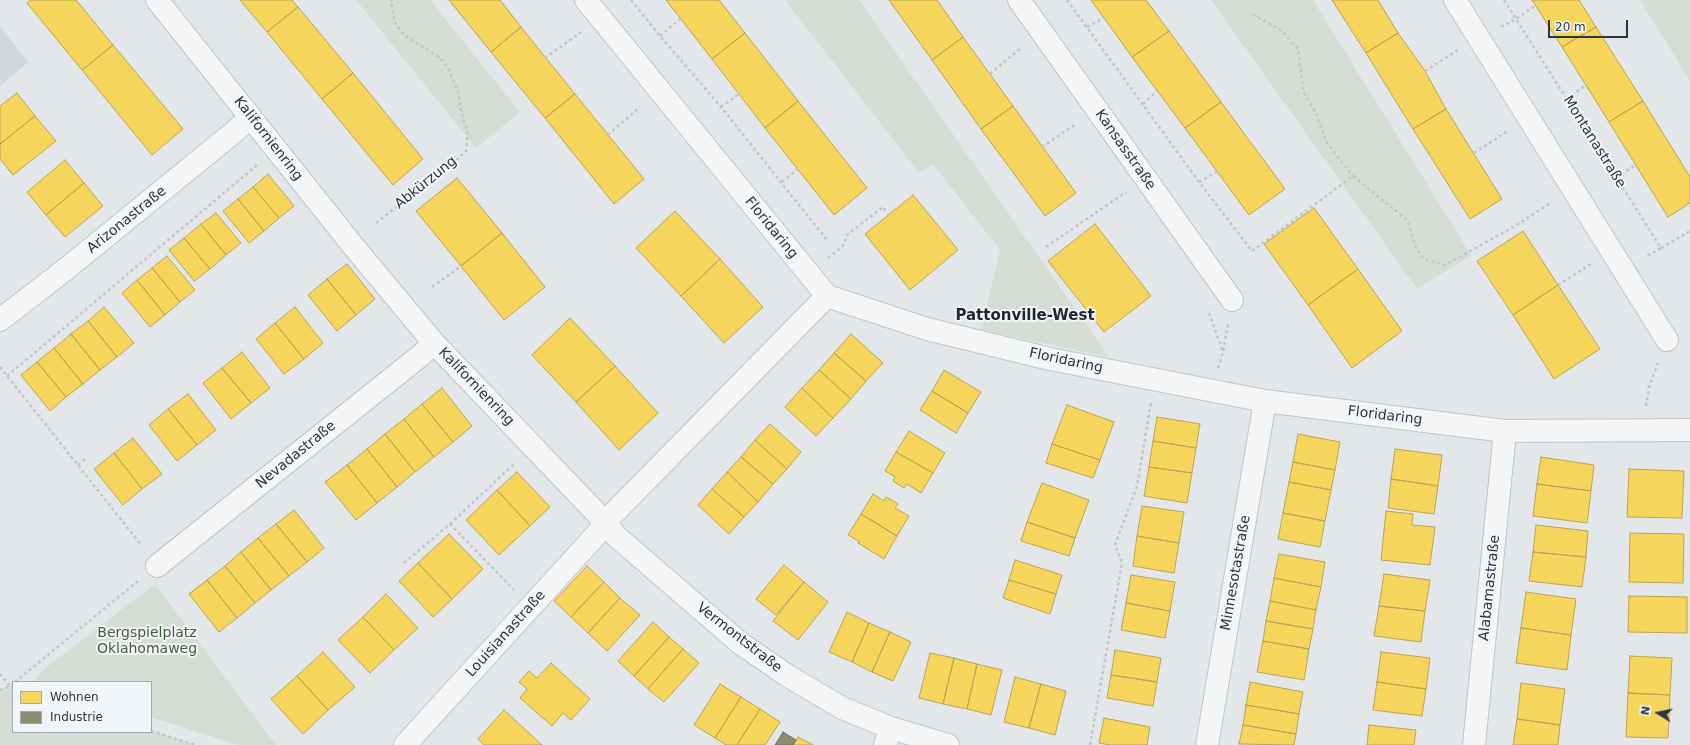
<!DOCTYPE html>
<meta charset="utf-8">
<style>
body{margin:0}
#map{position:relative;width:1690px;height:745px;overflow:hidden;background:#e4e7e9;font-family:"DejaVu Sans",sans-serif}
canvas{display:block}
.legend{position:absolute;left:12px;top:681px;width:140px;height:52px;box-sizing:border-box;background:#f2f5f8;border:1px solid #a2a9b0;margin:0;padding:5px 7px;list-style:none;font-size:12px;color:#2a3643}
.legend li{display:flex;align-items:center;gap:8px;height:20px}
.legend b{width:20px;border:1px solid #a2a9b0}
.north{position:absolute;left:1638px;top:693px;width:40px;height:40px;-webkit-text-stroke:3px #f2f5f8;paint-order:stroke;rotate:280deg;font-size:11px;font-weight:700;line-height:16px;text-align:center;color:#2a3643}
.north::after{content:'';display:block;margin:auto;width:14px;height:18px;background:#2a3643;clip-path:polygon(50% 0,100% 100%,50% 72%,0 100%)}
.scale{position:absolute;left:1548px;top:20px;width:80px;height:18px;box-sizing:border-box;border:2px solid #2a3643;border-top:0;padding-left:5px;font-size:12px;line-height:14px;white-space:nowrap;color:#2a3643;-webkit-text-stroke:3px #f2f5f8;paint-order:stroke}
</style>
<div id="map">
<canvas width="1690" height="745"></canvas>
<ul class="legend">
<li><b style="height:11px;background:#f6d55c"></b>Wohnen</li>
<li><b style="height:11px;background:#8c8c6e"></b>Industrie</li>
</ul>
<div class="north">N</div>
<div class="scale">20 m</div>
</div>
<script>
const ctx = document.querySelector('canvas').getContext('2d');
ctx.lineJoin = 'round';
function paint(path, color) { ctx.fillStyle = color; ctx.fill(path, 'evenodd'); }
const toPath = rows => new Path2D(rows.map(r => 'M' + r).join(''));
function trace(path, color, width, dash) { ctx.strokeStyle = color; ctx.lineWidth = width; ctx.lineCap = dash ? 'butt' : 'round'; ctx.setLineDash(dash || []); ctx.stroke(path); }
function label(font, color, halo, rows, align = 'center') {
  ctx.font = font + ' "DejaVu Sans",sans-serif'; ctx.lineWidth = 4; ctx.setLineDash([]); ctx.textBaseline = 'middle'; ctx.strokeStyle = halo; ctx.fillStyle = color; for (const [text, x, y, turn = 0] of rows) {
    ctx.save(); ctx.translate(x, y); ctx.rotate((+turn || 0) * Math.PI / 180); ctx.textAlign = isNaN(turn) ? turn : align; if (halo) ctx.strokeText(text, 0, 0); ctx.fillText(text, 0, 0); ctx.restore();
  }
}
paint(toPath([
 [0,27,28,62,0,86]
]), '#d2d7dc');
paint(toPath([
 [356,0,430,0,520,112,476,148],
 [785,0,859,0,1109,357,981,330,1000,250,933,164,919,173],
 [1211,0,1313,0,1471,255,1417,289],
 [1640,0,1690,0,1690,81],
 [155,584,276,745,238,745,151,717,151,682,42,682,37,680,38,674],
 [10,686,13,687,13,732,151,732,151,731,196,745,0,745,0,690]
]), '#d6ddd4');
const homes = toPath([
 [30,0,76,0,113,45,82,70,27,3,30,0],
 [240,0,292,0,298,7,267,32,240,0],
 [449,0,500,0,521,27,491,52,449,0],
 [666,0,719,0,745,33,712,59,666,0],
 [889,0,937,0,963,37,932,60,889,0],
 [1091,0,1146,0,1169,31,1132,57,1091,0],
 [1332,0,1378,0,1398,33,1366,53,1332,0],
 [1532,0,1579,0,1596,27,1562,47,1532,0],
 [298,7,353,73,322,99,267,32,298,7],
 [521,27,575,94,545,118,491,52,521,27],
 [1596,27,1643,101,1609,122,1562,47,1596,27],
 [1169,31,1221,102,1185,128,1132,57,1169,31],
 [745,33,798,101,765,128,712,59,745,33],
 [1398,33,1425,71,1446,109,1413,129,1366,53,1398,33],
 [963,37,1013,106,981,129,932,60,963,37],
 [113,45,183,129,152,155,82,70,113,45],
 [353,73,423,159,393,185,322,99,353,73],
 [17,93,35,116,0,144,0,106,17,93],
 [575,94,644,179,614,204,545,118,575,94],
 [798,101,867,188,834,215,765,128,798,101],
 [1643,101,1690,177,1690,203,1668,217,1609,122,1643,101],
 [1221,102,1285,189,1249,215,1185,128,1221,102],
 [1013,106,1076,193,1045,216,981,129,1013,106],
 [1446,109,1502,199,1470,219,1413,129,1446,109],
 [35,116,56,141,13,175,0,159,0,144,35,116],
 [65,160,84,183,46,215,27,192,65,160],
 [268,174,294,206,279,218,253,187,268,174],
 [457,178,502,233,461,266,416,211,457,178],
 [84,183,103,206,65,237,46,215,84,183],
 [253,187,279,218,264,231,238,199,253,187],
 [913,195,958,250,910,290,865,234,913,195],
 [238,199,264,231,249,243,223,211,238,199],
 [1314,208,1358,269,1308,305,1264,244,1314,208],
 [675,211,720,259,681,296,636,248,675,211],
 [216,213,241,243,226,255,201,224,216,213],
 [201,224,226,255,210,269,184,238,201,224],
 [1095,224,1151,296,1104,332,1048,261,1095,224],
 [1523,231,1558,285,1513,315,1477,261,1523,231],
 [502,233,545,287,504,320,461,266,502,233],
 [184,238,210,269,194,281,169,250,184,238],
 [167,256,195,290,180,302,152,268,167,256],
 [720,259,763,307,724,343,681,296,720,259],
 [347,264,375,299,356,315,327,279,347,264],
 [152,268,180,302,165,315,137,280,152,268],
 [1358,269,1402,331,1352,368,1308,305,1358,269],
 [327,279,356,315,337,331,308,295,327,279],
 [137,280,165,315,150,327,122,293,137,280],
 [1558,285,1600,349,1554,379,1513,315,1558,285],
 [104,307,134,343,117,357,88,321,104,307],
 [295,307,323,343,304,359,275,323,295,307],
 [570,318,615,366,576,402,532,355,570,318],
 [88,321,117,357,100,370,71,334,88,321],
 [275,323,304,359,284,374,256,339,275,323],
 [71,334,100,370,83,384,54,348,71,334],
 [851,334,883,363,866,381,834,353,851,334],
 [54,348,83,384,66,397,37,362,54,348],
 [242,352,270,388,251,403,222,368,242,352],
 [834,353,866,381,851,399,819,370,834,353],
 [37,362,66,397,50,411,21,375,37,362],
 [615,366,658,413,619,450,576,402,615,366],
 [222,368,251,403,231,419,203,383,222,368],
 [819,370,851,399,833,418,802,388,819,370],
 [944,370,981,392,968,413,932,391,944,370],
 [442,388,472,426,453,442,422,404,442,388],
 [802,388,833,418,816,436,785,407,802,388],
 [932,391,968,413,956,433,920,410,932,391],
 [188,394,216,430,197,445,168,409,188,394],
 [422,404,453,442,434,457,404,419,422,404],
 [1067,405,1114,422,1100,460,1052,444,1067,405],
 [168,409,197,445,177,461,149,425,168,409],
 [1157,417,1200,424,1196,448,1153,441,1157,417],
 [404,419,434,457,415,472,385,434,404,419],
 [770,424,801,452,787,469,755,440,770,424],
 [909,431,945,453,933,473,896,452,909,431],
 [385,434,415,472,397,487,367,449,385,434],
 [1298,434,1340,442,1335,470,1293,462,1298,434],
 [133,438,162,474,142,489,114,453,133,438],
 [755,440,787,469,773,484,741,457,755,440],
 [1153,441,1196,448,1192,473,1149,467,1153,441],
 [1052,444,1100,460,1093,478,1046,463,1052,444],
 [367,449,397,487,377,503,347,465,367,449],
 [1395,449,1442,455,1438,486,1391,479,1395,449],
 [896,452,933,473,921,493,907,484,904,488,893,481,895,477,885,471,896,452],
 [114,453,142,489,123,505,94,469,114,453],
 [741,457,773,484,758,502,727,472,741,457],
 [1541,457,1594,465,1591,491,1537,484,1541,457],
 [1293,462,1335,470,1331,490,1289,482,1293,462],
 [347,465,377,503,356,520,325,482,347,465],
 [1149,467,1192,473,1187,503,1144,496,1149,467],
 [1629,469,1684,471,1682,518,1627,517,1629,469],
 [517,472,550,507,530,526,497,490,517,472],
 [727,472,758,502,744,517,712,489,727,472],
 [1391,479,1438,486,1434,514,1388,508,1391,479],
 [1289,482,1331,490,1325,521,1283,513,1289,482],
 [1042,483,1089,500,1075,538,1027,522,1042,483],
 [1537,484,1591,491,1587,523,1533,516,1537,484],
 [712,489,744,517,729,534,698,505,712,489],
 [497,490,530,526,499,555,466,520,497,490],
 [873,494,884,501,886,497,898,504,895,508,909,516,897,536,861,514,873,494],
 [1142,506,1184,512,1179,543,1137,536,1142,506],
 [294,510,324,548,307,562,276,524,294,510],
 [1386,511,1413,514,1412,525,1435,527,1430,565,1381,560,1386,511],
 [1283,513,1325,521,1320,547,1278,539,1283,513],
 [861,514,897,536,884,559,858,543,860,542,848,535,861,514],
 [1027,522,1075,538,1069,556,1021,541,1027,522],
 [276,524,307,562,289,576,258,538,276,524],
 [1536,525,1588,531,1586,557,1533,552,1536,525],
 [1630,533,1684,534,1683,583,1629,582,1630,533],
 [449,534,483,569,452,599,418,563,449,534],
 [1137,536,1179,543,1174,573,1133,566,1137,536],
 [258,538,289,576,271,590,241,552,258,538],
 [241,552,271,590,255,603,225,566,241,552],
 [1533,552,1586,557,1582,587,1529,581,1533,552],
 [1279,554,1325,562,1321,587,1274,578,1279,554],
 [1015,560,1062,575,1056,594,1009,580,1015,560],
 [418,563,452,599,433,617,399,581,418,563],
 [784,565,804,582,776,615,756,599,784,565],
 [225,566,255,603,237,618,207,580,225,566],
 [587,566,604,582,571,617,554,601,587,566],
 [1384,574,1430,580,1425,611,1379,606,1384,574],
 [1131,575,1175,582,1170,611,1126,603,1131,575],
 [1274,578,1321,587,1316,610,1270,601,1274,578],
 [207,580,237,618,219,632,189,594,207,580],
 [1009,580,1056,594,1050,614,1003,598,1009,580],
 [604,582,620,598,588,633,571,617,604,582],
 [804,582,828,602,798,640,773,621,804,582],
 [1526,592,1576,599,1571,635,1521,628,1526,592],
 [386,594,418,628,394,650,363,617,386,594],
 [1629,596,1687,597,1687,633,1628,632,1629,596],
 [620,598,640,615,607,651,588,633,620,598],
 [1270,601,1316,610,1313,629,1266,621,1270,601],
 [1126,603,1170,611,1165,638,1121,630,1126,603],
 [1379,606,1425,611,1421,642,1374,636,1379,606],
 [847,612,869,623,852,662,829,652,847,612],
 [363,617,394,650,370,673,338,640,363,617],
 [1266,621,1313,629,1309,649,1263,641,1266,621],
 [653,622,669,637,634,676,618,661,653,622],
 [869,623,890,632,872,672,852,662,869,623],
 [1521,628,1571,635,1567,670,1516,663,1521,628],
 [890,632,911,642,893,681,872,672,890,632],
 [669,637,683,649,648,689,634,676,669,637],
 [1263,641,1309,649,1304,680,1257,672,1263,641],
 [683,649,699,663,664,702,648,689,683,649],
 [1115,650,1161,658,1157,682,1111,675,1115,650],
 [323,652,355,687,328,710,297,676,323,652],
 [1381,652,1430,658,1426,689,1377,682,1381,652],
 [930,653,954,658,943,704,919,698,930,653],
 [1630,656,1672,658,1670,695,1628,693,1630,656],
 [954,658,977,664,967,709,943,704,954,658],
 [551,663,590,699,571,720,563,713,552,726,520,698,527,689,519,682,529,671,537,678,551,663],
 [977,664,1002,670,991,715,967,709,977,664],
 [1111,675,1157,682,1153,706,1107,698,1111,675],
 [297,676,328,710,303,734,271,699,297,676],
 [1015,677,1041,684,1029,728,1004,722,1015,677],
 [1250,682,1303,692,1299,714,1246,705,1250,682],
 [1377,682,1426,689,1422,716,1373,710,1377,682],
 [1521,683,1565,689,1560,725,1517,719,1521,683],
 [720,684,741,697,715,738,694,725,720,684],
 [1041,684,1066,691,1055,735,1029,728,1041,684],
 [1628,693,1670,695,1668,738,1626,737,1628,693],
 [741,697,760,709,737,745,726,745,715,738,741,697],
 [1246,705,1299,714,1296,734,1243,725,1246,705],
 [760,709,780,722,765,745,737,745,760,709],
 [504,710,542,745,484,745,478,739,504,710],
 [1104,718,1150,727,1147,745,1110,745,1099,743,1104,718],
 [1517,719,1560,725,1558,745,1513,745,1517,719],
 [1243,725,1296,734,1294,745,1239,744,1243,725],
 [1369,725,1416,730,1414,745,1367,745,1369,725],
 [798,737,813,745,793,745,798,737]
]);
paint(homes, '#f6d55c');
trace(homes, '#b9a554', 1);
const industry = toPath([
 [783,732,796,740,793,745,775,745,783,732]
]);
paint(industry, '#8c8c6e');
trace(industry, '#6f7261', 1);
const minor = toPath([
 [157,0,354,247,434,343,605,522,827,296],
 [586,0,827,296,927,329,1050,359,1265,401,1505,431,1690,430],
 [1019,0,1232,300],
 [1455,0,1667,340],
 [0,320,66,269,234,132,251,117],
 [157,566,420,356,434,343],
 [405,745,596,535,605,522,617,537,740,643,788,676,842,708,891,728,948,745],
 [885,745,891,728],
 [1207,745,1265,401],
 [1474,745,1505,431]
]);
trace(minor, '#c2c5c7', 24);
trace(toPath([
 [631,0,660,36,721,107,827,240],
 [1067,0,1199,182,1252,251,1353,176,1407,220,1416,248,1424,259,1445,265,1515,226,1552,202],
 [1504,0,1661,248,1645,257],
 [1253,14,1282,31,1298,49,1304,93,1315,111,1327,143,1353,176],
 [1087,27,1104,18],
 [1501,27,1516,19,1536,5],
 [660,36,680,19],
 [545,58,581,32],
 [1425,71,1458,50],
 [990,74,1022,47],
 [1567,99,1586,85],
 [1143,104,1157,91],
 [721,107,739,94],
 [608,135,640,107],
 [1042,147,1076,124],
 [1474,153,1508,131],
 [1616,177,1636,165],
 [782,182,798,169],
 [1199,182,1217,172],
 [376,223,456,160,466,151,467,144,467,130,462,114,458,92,448,68,439,57,404,35,395,23,391,0],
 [1046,247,1126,192],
 [1661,248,1690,231],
 [828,258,842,247,848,234,883,207,888,214],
 [1558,285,1591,264],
 [432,287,461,266],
 [1209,313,1223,352],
 [0,367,142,546],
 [1218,368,1223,352,1228,324],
 [7,376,257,165],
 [1646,406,1649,387,1658,363],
 [78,465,85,459],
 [450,524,515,463],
 [404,563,450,524,514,590],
 [0,674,10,686,13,683],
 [15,682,138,581],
 [0,690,10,686,13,687],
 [151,731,196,745],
 [1090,745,1122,563,1115,545,1137,486,1151,403]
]), '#c3c6c9', 2.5, [3, 3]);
trace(minor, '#f3f5f6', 22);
label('14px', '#2a3643', '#f2f5f8', [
 ["Kalifornienring",268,139,52],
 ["Montanastraße",1594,142,58],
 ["Kansasstraße",1125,150,55],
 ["Abkürzung",426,183,-39],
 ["Arizonastraße",127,220,-39],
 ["Floridaring",771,228,51],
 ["Floridaring",1066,361,12],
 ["Kalifornienring",476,387,46],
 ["Floridaring",1385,416,7],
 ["Nevadastraße",296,455,-39],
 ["Minnesotastraße",1236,573,-80],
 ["Alabamastraße",1490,588,-84],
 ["Louisianastraße",506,634,-48],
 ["Vermontstraße",739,638,38]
]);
label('14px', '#435f37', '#f2f5f8', [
 ["Bergspielplatz",147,633],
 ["Oklahomaweg",147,649]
]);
label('bold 15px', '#1c2734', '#f2f5f8', [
 ["Pattonville-West",1025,316]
]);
</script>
